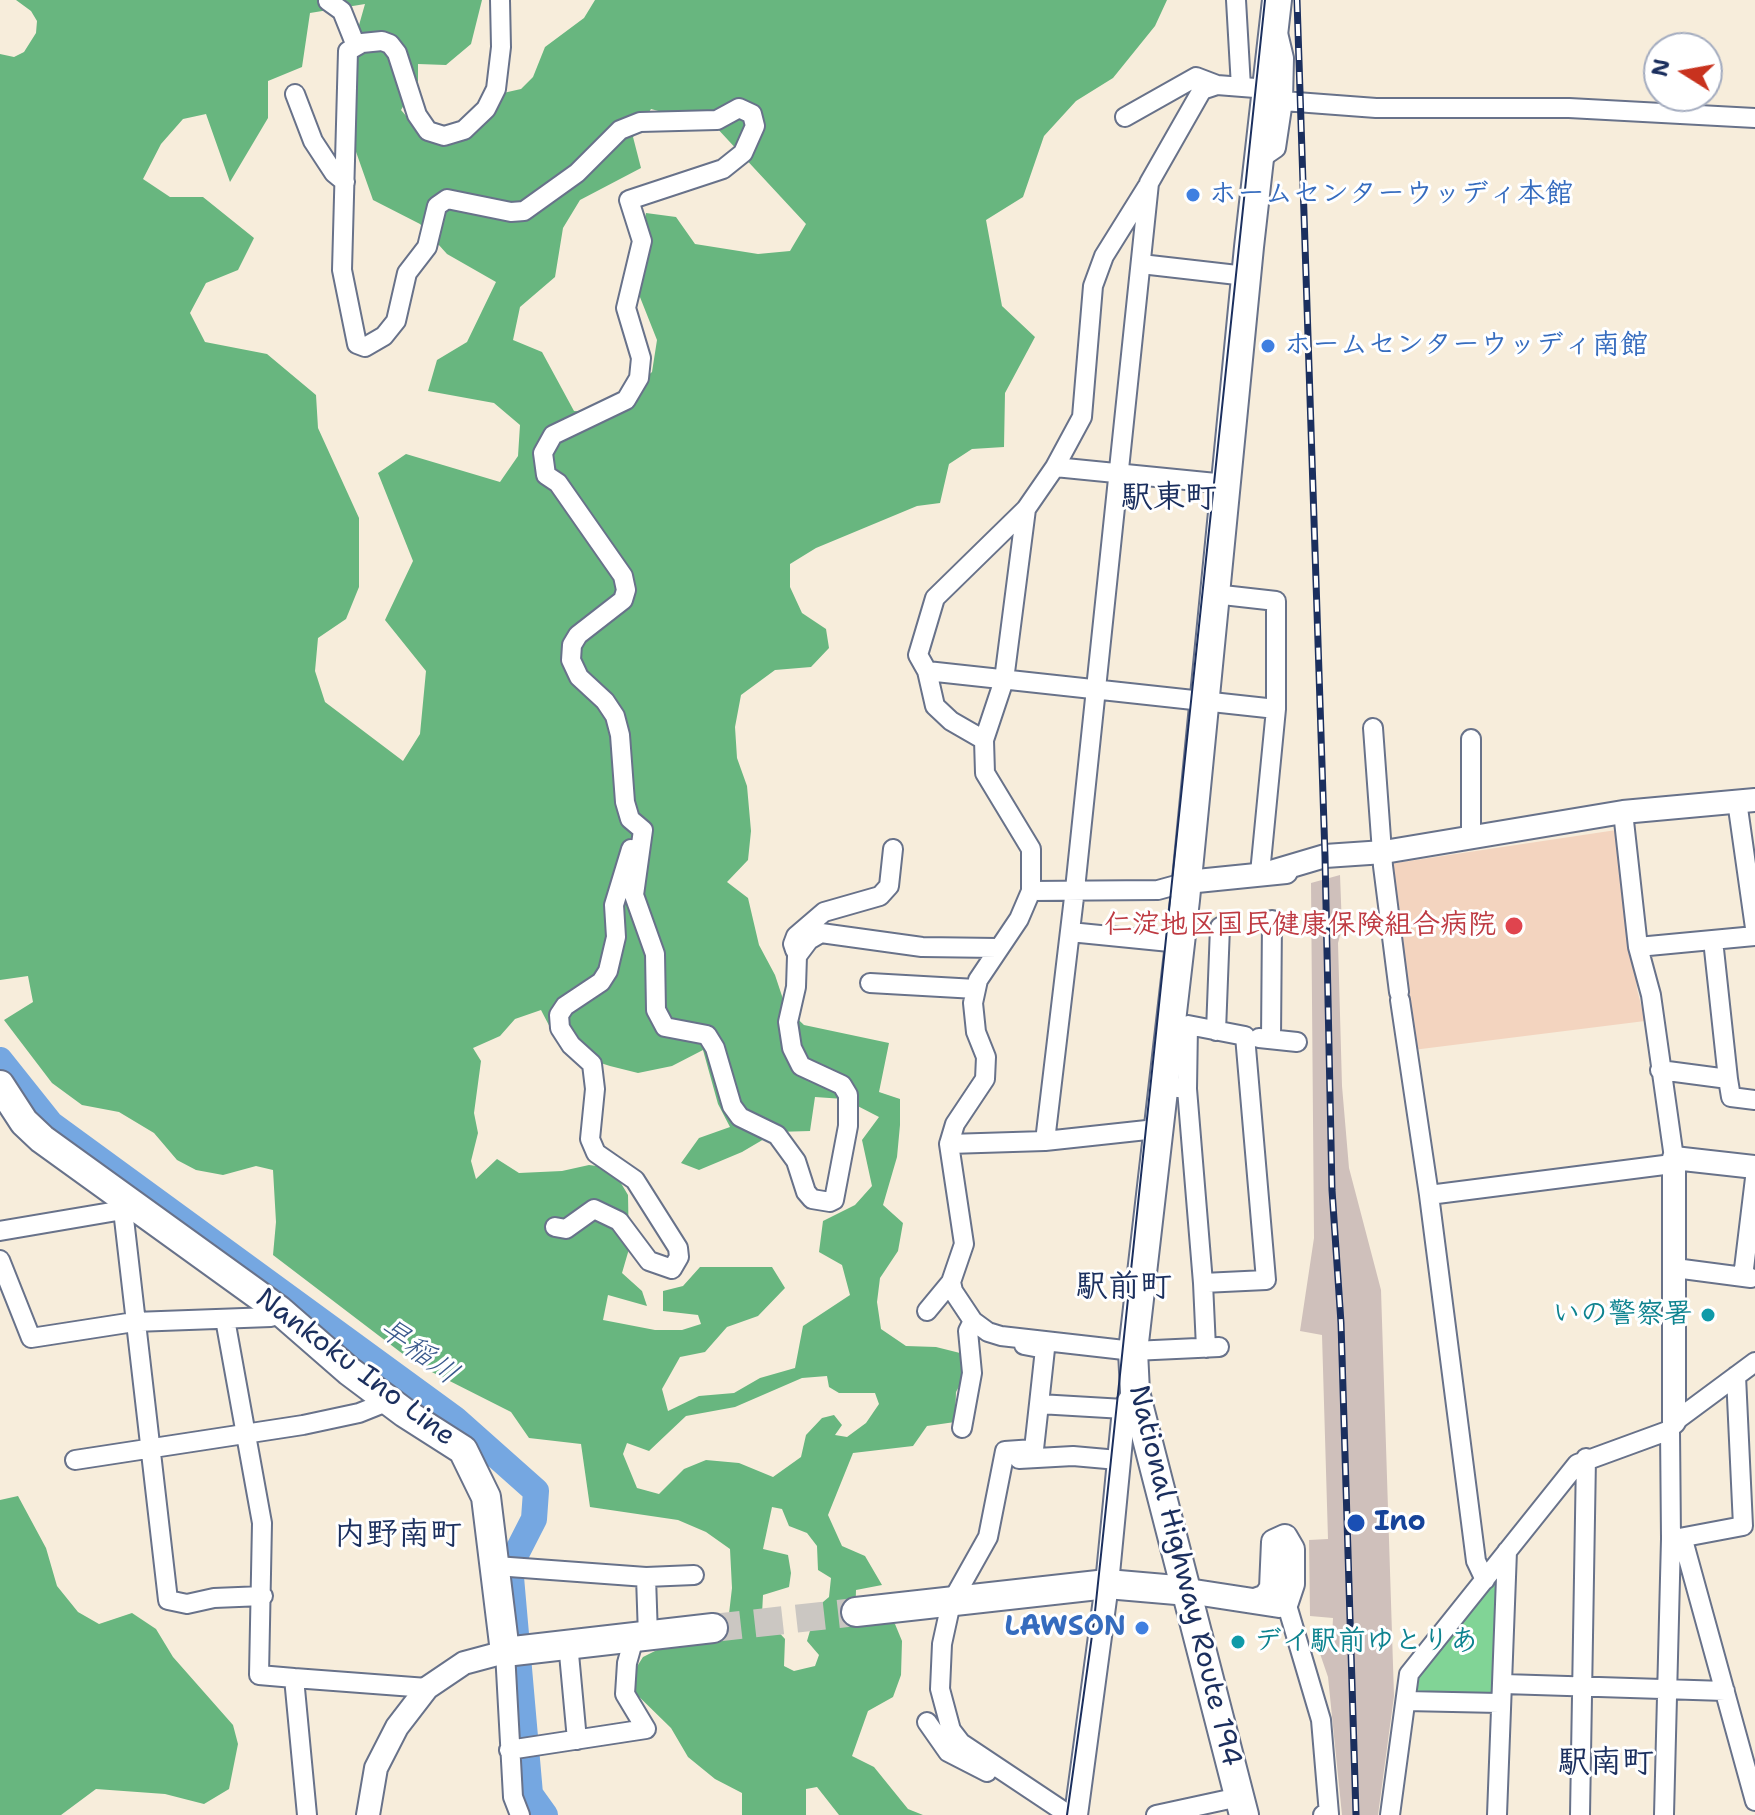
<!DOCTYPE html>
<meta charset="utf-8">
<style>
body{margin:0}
#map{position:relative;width:1755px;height:1815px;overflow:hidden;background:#f7eddb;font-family:"Shantell Sans",sans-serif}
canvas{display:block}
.north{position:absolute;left:1643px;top:32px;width:80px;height:80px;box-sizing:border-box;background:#fff;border:2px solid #a4acbf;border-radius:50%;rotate:281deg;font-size:22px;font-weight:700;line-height:32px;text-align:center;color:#1b2f5e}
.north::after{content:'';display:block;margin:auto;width:28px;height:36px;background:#c8321e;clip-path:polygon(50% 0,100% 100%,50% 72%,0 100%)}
</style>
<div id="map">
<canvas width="1755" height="1815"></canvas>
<div class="north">N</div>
</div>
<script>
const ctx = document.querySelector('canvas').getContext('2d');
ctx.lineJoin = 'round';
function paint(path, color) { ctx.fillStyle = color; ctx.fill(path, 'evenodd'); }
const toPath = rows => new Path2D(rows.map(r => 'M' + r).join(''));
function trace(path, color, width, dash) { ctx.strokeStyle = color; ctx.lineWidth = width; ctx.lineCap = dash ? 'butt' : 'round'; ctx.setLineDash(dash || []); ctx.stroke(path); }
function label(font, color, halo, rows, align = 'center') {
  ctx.font = font + ' "Shantell Sans","Klee One",sans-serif'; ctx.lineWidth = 6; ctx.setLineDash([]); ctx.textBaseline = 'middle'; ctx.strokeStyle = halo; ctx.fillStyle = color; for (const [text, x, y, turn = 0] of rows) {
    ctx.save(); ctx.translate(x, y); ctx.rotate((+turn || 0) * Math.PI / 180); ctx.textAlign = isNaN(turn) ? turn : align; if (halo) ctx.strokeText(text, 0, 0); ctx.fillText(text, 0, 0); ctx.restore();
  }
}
paint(toPath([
 [1623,829,1637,989,1645,1021,1413,1050,1389,864]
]), '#f3d4bf');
paint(toPath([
 [1340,875,1342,928,1338,943,1342,1086,1349,1168,1381,1290,1394,1696,1378,1815,1342,1815,1328,1677,1316,1642,1332,1640,1333,1618,1310,1616,1309,1540,1328,1539,1322,1335,1300,1331,1314,1238,1311,883]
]), '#cfc0bb');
paint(toPath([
 [1493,1580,1501,1581,1497,1693,1490,1698,1417,1694,1419,1676]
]), '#81d496');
paint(toPath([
 [16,0,482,0,471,44,446,65,418,64,418,81,401,110,422,134,455,128,490,96,521,89,533,77,545,47,584,18,595,0,1167,0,1155,26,1113,78,1076,101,1044,136,1023,197,986,220,1002,306,1035,337,1005,393,1004,447,972,449,949,464,940,503,917,506,816,548,790,564,790,587,802,613,826,629,829,648,811,667,775,670,741,695,735,727,737,758,747,786,751,831,748,860,727,882,748,898,759,945,775,975,786,1008,804,1025,889,1043,879,1092,900,1099,900,1125,897,1157,883,1205,903,1223,898,1251,880,1278,877,1302,881,1329,906,1346,936,1347,968,1355,967,1372,956,1392,955,1422,927,1426,913,1446,853,1453,828,1515,842,1546,865,1556,882,1585,856,1590,855,1623,895,1624,902,1641,901,1675,893,1697,868,1711,852,1756,874,1767,908,1809,923,1815,839,1815,817,1787,806,1789,806,1815,742,1815,742,1793,715,1779,688,1757,671,1728,626,1684,643,1657,669,1644,727,1631,732,1588,730,1549,706,1532,678,1520,590,1507,581,1444,529,1438,511,1412,416,1364,273,1255,276,1222,273,1170,256,1166,223,1175,196,1170,177,1160,154,1133,119,1112,82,1105,52,1083,4,1020,33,1002,28,976,0,980,0,54,14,57,24,52,36,33,37,21,31,11],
 [365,4,346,71,343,115,373,200,420,224,447,254,496,282,467,342,437,360,428,391,494,403,520,425,518,456,500,482,406,454,378,473,413,561,385,620,426,671,420,734,403,761,325,702,315,671,318,638,346,619,359,587,359,518,318,428,316,395,267,354,205,342,190,313,206,283,238,270,254,238,203,197,170,197,143,179,161,144,183,119,206,114,230,182,268,118,268,81,302,67,310,13],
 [651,109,715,126,806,224,790,251,758,254,695,244,676,217,646,213,632,277,657,340,652,372,605,413,574,411,542,352,513,340,520,307,555,277,563,228,580,200,641,168,633,137],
 [541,1010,555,1037,582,1057,610,1066,638,1073,672,1066,703,1050,718,1104,730,1127,699,1138,681,1163,699,1170,742,1152,776,1132,810,1131,815,1097,844,1099,879,1117,862,1140,872,1186,855,1205,823,1221,819,1252,842,1265,850,1295,803,1326,795,1368,760,1378,734,1393,699,1396,668,1411,662,1389,680,1357,705,1352,727,1327,758,1316,785,1288,772,1267,700,1267,683,1286,663,1291,663,1311,698,1315,701,1324,682,1330,655,1330,603,1320,608,1295,647,1306,642,1291,622,1273,629,1249,628,1195,612,1168,589,1165,562,1171,519,1173,497,1159,476,1179,471,1161,478,1133,474,1113,481,1061,473,1048,500,1036,515,1019],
 [827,1376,829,1387,839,1393,875,1393,879,1404,866,1423,847,1437,835,1435,842,1425,834,1415,822,1418,806,1435,801,1457,773,1477,739,1463,706,1460,684,1469,659,1494,637,1488,623,1454,627,1443,649,1451,686,1416,735,1407,802,1378],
 [772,1507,782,1509,789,1526,807,1533,817,1546,818,1570,831,1578,829,1597,817,1607,807,1641,819,1655,815,1666,794,1671,784,1666,785,1639,762,1614,763,1595,789,1587,791,1573,788,1555,763,1549],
 [18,1496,46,1548,57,1586,78,1612,99,1624,132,1613,156,1629,173,1657,233,1725,238,1744,229,1789,204,1804,165,1794,96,1789,61,1815,0,1815,0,1500]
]), '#68b67f');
trace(toPath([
 [0,1060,51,1124,455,1419,536,1491,534,1519,510,1566,530,1794,545,1815]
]), '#75a7e1', 26);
trace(toPath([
 [713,1628,856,1612]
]), '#cbc7c2', 28, [28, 14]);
const minor = toPath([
 [500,0,501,47,496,89,486,109,464,130,444,136,428,131,417,115,397,53,390,44,382,41,362,43,348,51,342,270,357,344,365,347,384,336,396,321,407,273,427,247,437,206,447,199,511,212,524,211,577,173,620,130,640,122,717,120,739,108,752,114,755,126,743,153,723,169,629,200,642,241,626,308,641,358,639,378,626,400,553,435,543,453,546,475,558,483,623,576,626,590,623,600,578,635,572,645,571,660,579,677,605,701,615,716,620,735,625,802,630,819,643,830,634,895,655,954,656,1010,665,1027,707,1035,715,1048,732,1106,740,1117,777,1135,796,1161,806,1192,812,1199,830,1202,834,1200,848,1126,848,1095,842,1085,801,1066,792,1048,788,1022,796,987,797,956,809,940,821,933,922,947,997,948],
 [1236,0,1241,87],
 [328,1,342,11,356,46],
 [1279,37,1284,58,1283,101,1376,108,1569,108,1755,118],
 [295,94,313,141,334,173,345,182],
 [1125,117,1196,77,1217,85],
 [1260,159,1276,148,1283,101],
 [1141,264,1246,276],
 [1055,467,1082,417,1093,286,1104,256,1147,187],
 [1214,594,1276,601,1276,709,1260,873],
 [927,671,1276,709],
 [1373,728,1383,866,1399,992],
 [984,740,1004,680,1026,509],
 [1737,801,1755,928],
 [1623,812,1638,947,1651,995,1674,1158],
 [1471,835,1471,739],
 [1031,891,1158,890,1187,882],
 [1070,932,1180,943],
 [1713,940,1728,1079],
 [1638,947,1755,936],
 [795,950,793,944,796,936,824,912,880,896,889,886,893,849],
 [870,983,976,989],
 [1400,1000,1429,1195],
 [1216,1031,1220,927],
 [1259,1038,1297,1042],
 [1271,1039,1272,920],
 [1660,1070,1728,1079,1731,1097,1755,1100],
 [1161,1086,1187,1089,1188,1025,1245,1036,1266,1280,1203,1283,1187,1089],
 [1045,1141,1075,889,1149,183,1202,90,1217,85,1268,89],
 [949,1144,1045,1141,1156,1129],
 [123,1210,168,1600,187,1604,214,1598,263,1596],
 [555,1227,566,1229,594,1209,619,1221,649,1261,672,1269,679,1257,678,1248,635,1180,596,1153,590,1139,595,1089,592,1064,571,1045,560,1028,559,1015,565,1006,601,982,608,971,616,937,614,905,631,849],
 [0,1231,123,1210,127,1203],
 [0,1260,31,1338,134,1322,271,1317,279,1310],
 [1675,1268,1751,1278],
 [1743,1277,1755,1178],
 [1203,1283,1206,1348],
 [927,1311,951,1282],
 [225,1319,262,1523,259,1675,294,1678],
 [1024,1345,1045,1349,1039,1404],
 [1219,1347,1133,1351,1001,1336,988,1332,973,1321,953,1291,951,1282,964,1244,949,1144,955,1124,985,1079,986,1057,976,1032,973,1003,978,980,1019,919,1031,891,1031,849,985,773,984,740,951,721,935,706,927,671,918,655,935,598,1026,509,1055,467,1226,484],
 [962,1428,972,1373,968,1331,973,1321],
 [1019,1459,1073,1456,1118,1460],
 [75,1460,303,1425,359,1413,389,1401],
 [1674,1539,1743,1526,1736,1376],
 [1683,1540,1755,1801],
 [496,1566,646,1577,694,1575],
 [646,1577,648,1636],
 [1485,1580,1476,1561,1429,1195,1672,1164],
 [1286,1602,1321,1720,1329,1814,1323,1815],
 [568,1643,577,1740],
 [505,1652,513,1797,520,1815],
 [1504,1684,1725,1691],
 [1406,1701,1499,1703],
 [927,1722,948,1752,987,1772],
 [509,1750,646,1729,625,1694,627,1663,634,1638],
 [307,1815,294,1678,427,1688],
 [1069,1815,961,1743,951,1730,940,1689,942,1644,951,1603,988,1537,1005,1451,1034,1449,1039,1404,1124,1409],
 [1156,1815,1239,1797],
 [1390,1815,1409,1674,1577,1464,1670,1430],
 [1497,1815,1507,1551],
 [1580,1815,1586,1458],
 [1664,1815,1671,1539,1670,1430,1674,1422,1755,1362]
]);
const tertiary = toPath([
 [1271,872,1325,856,1384,852,1623,812,1755,800],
 [1187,882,1286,872],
 [1674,1422,1674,1158,1755,1167],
 [368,1815,376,1768,397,1727,427,1688,464,1663,505,1652],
 [1076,1815,1107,1584,1124,1409,1135,1392]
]);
const secondary = toPath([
 [1188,1591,1279,1605,1286,1602,1292,1584,1292,1549,1285,1537,1274,1542,1272,1588,1266,1597,1255,1601]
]);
const primary = toPath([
 [0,1085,24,1122,42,1139,279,1310,349,1371,405,1413,463,1450,486,1497,505,1652,713,1628],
 [856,1612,1107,1584,1188,1591]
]);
const trunk = toPath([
 [1244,1815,1135,1392,1133,1351,1185,900,1249,247,1277,0]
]);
trace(minor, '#68728a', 22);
trace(tertiary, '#68728a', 26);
trace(secondary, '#68728a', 28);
trace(primary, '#68728a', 32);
trace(trunk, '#68728a', 32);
trace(minor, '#fff', 18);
trace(tertiary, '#fff', 22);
trace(secondary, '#fff', 24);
trace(primary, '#fff', 28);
trace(trunk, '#fff', 28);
trace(toPath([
 [1067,1815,1094,1621,1265,0]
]), '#1b2f5e', 2);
const rail = toPath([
 [1297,0,1325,856,1332,1190,1341,1323,1356,1815]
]);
trace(rail, '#1b2f5e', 7);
trace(rail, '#fff', 4, [12]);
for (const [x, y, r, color] of [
 [1193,195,8,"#3f7fe0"],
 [1268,346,8,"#3f7fe0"],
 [1514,926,10,"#e0444e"],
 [1708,1315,8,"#0f9aa8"],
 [1356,1523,10,"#1a4fb4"],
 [1142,1628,8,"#3f7fe0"],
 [1238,1642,8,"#0f9aa8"]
]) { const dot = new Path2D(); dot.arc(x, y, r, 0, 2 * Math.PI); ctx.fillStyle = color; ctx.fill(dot); trace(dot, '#fff', 3); }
label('bold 28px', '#366cbe', '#fff', [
 ["ホームセンターウッディ本館",1209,195],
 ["ホームセンターウッディ南館",1284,346],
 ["LAWSON",1126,1628,"right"]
], 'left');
label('bold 28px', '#be3a42', '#fff', [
 ["仁淀地区国民健康保険組合病院",1496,926]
], 'right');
label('bold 28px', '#0d838f', '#fff', [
 ["いの警察署",1692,1315],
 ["デイ駅前ゆとりあ",1254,1642,"left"]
], 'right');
label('28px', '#1b2f5e', '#fff', [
 ["Nankoku Ino Line",355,1368,37],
 ["National Highway Route 194",1184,1576,76]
]);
label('bold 28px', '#164399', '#fff', [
 ["Ino",1374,1523]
], 'left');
label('italic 30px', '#3a598c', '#fff', [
 ["早稲川",418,1352,36]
]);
label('bold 32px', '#1b2f5e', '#fff', [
 ["駅東町",1169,499],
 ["駅前町",1124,1288],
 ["内野南町",398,1536],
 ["駅南町",1606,1764]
]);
</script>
